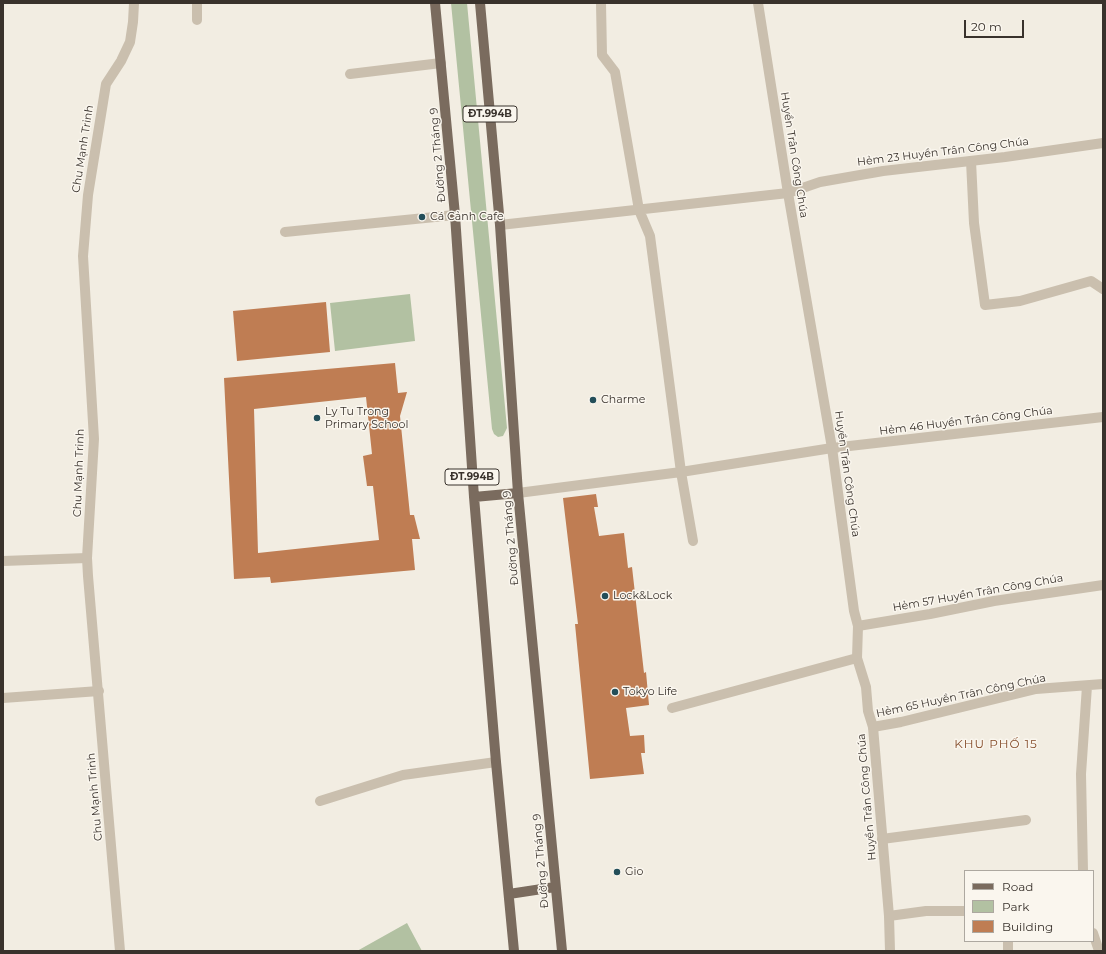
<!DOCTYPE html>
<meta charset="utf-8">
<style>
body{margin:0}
#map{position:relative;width:1106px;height:954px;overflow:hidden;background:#f2ede2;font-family:Montserrat,sans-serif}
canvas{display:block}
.frame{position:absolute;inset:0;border:4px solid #39322c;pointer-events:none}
.legend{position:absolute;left:964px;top:870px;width:130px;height:72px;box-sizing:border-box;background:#faf6ee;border:1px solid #ada8a0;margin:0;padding:5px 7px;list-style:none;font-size:12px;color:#39322c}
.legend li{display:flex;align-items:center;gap:8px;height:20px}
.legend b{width:20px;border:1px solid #ada8a0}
.scale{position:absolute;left:964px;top:20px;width:60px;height:18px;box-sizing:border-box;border:2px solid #39322c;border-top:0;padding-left:5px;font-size:12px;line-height:14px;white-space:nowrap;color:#39322c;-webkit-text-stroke:3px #faf6ee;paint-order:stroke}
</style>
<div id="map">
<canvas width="1106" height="954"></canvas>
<div class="frame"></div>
<ul class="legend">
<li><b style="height:5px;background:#7a6b5e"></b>Road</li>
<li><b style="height:11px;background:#b2c1a2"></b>Park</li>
<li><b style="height:11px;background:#bf7d53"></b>Building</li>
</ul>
<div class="scale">20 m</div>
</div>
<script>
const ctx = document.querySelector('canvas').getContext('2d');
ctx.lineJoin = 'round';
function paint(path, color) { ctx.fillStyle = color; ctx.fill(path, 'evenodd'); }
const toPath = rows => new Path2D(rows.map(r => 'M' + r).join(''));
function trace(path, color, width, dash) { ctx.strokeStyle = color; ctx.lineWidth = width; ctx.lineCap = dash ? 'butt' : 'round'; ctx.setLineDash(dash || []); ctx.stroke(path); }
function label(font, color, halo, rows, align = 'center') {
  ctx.font = font + ' Montserrat,sans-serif'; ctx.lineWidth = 3; ctx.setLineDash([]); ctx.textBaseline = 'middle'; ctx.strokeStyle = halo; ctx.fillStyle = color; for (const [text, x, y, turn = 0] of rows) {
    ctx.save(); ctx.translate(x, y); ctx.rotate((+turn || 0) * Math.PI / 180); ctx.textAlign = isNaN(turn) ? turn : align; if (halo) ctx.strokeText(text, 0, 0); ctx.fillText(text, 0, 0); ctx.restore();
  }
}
paint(toPath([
 [451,3,467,3,507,428,503,436,498,437,494,434,492,429],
 [410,294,415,341,335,351,330,303],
 [407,923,422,951,357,951]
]), '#b2c1a2');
paint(toPath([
 [326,302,330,352,237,361,233,311],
 [395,363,398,393,407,392,400,416,410,515,414,515,420,539,412,539,415,570,271,583,270,577,234,579,224,378],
 [366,397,372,454,363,456,367,486,373,486,379,540,258,553,254,409],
 [596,494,598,507,594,507,599,536,624,533,628,568,632,567,644,673,646,672,649,705,626,708,630,736,644,735,645,753,641,753,644,774,590,779,575,624,578,624,563,498]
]), '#bf7d53');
trace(toPath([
 [350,74,441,63],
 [971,161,974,223,985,305,1020,301,1091,281,1103,289],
 [3,561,87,558],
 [3,698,99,691],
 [882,839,1026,820]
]), '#cabfae', 10);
trace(toPath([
 [197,3,197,20],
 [601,3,602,55,615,72,639,210,650,236,681,472,693,541],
 [500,225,788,193,820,182,883,171,1005,157,1103,143],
 [285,232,455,215],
 [518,493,681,472,832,448,1103,417],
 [858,626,930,614,994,601,1103,585],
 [672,708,857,658],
 [873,727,901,722,1036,689,1103,684],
 [320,801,403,775,496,762],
 [1083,871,1081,774,1087,686],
 [889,916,926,911,965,911],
 [1093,933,1099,951],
 [120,951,88,576,87,558,94,439,83,256,88,195,106,84,121,61,130,42,133,22,134,3],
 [1008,951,1008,941]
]), '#cabfae', 10);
trace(toPath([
 [758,3,788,193,832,448,854,611,858,626,857,658,866,687,868,711,873,727,889,916,890,951]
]), '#cabfae', 10);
trace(toPath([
 [435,3,455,215,474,497,496,762,514,951],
 [480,3,500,225,518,493,562,951],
 [474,497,518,493],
 [509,894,555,887]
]), '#7a6b5e', 10);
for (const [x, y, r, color] of [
 [422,217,4,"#234e59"],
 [593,400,4,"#234e59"],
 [317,418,4,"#234e59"],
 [605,596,4,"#234e59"],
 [615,692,4,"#234e59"],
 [617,872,4,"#234e59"]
]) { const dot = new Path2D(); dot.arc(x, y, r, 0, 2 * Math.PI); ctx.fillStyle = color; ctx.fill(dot); trace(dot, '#faf6ee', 1.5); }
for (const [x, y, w] of [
 [490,114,54],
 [472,477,54]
]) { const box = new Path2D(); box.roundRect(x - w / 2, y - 8, w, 16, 3); ctx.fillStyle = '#faf6ee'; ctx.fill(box); trace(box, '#39322c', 1); }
label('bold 10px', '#39322c', null, [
 ["ĐT.994B",490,114],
 ["ĐT.994B",472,477]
]);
label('11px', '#39322c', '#faf6ee', [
 ["Chu Mạnh Trinh",83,149,-81],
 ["Hẻm 23 Huyền Trân Công Chúa",943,152,-7],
 ["Đường 2 Tháng 9",438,155,-95],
 ["Huyền Trân Công Chúa",794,155,81],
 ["Hẻm 46 Huyền Trân Công Chúa",966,421,-7],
 ["Chu Mạnh Trinh",79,473,-88],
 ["Huyền Trân Công Chúa",847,474,82],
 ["Đường 2 Tháng 9",511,538,-95],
 ["Hẻm 57 Huyền Trân Công Chúa",978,593,-10],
 ["Hẻm 65 Huyền Trân Công Chúa",961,696,-12],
 ["Chu Mạnh Trinh",95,797,-95],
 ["Huyền Trân Công Chúa",867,797,-95],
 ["Đường 2 Tháng 9",541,861,-95]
]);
label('11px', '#39322c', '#faf6ee', [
 ["Cá Cảnh Cafe",430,217],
 ["Charme",601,400],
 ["Ly Tu Trong",325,412],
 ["Primary School",325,425],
 ["Lock&Lock",613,596],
 ["Tokyo Life",623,692],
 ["Gio",625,872]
], 'left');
ctx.letterSpacing = '1px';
label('12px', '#844c29', '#faf6ee', [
 ["KHU PHỐ 15",996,744]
]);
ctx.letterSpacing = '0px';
</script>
